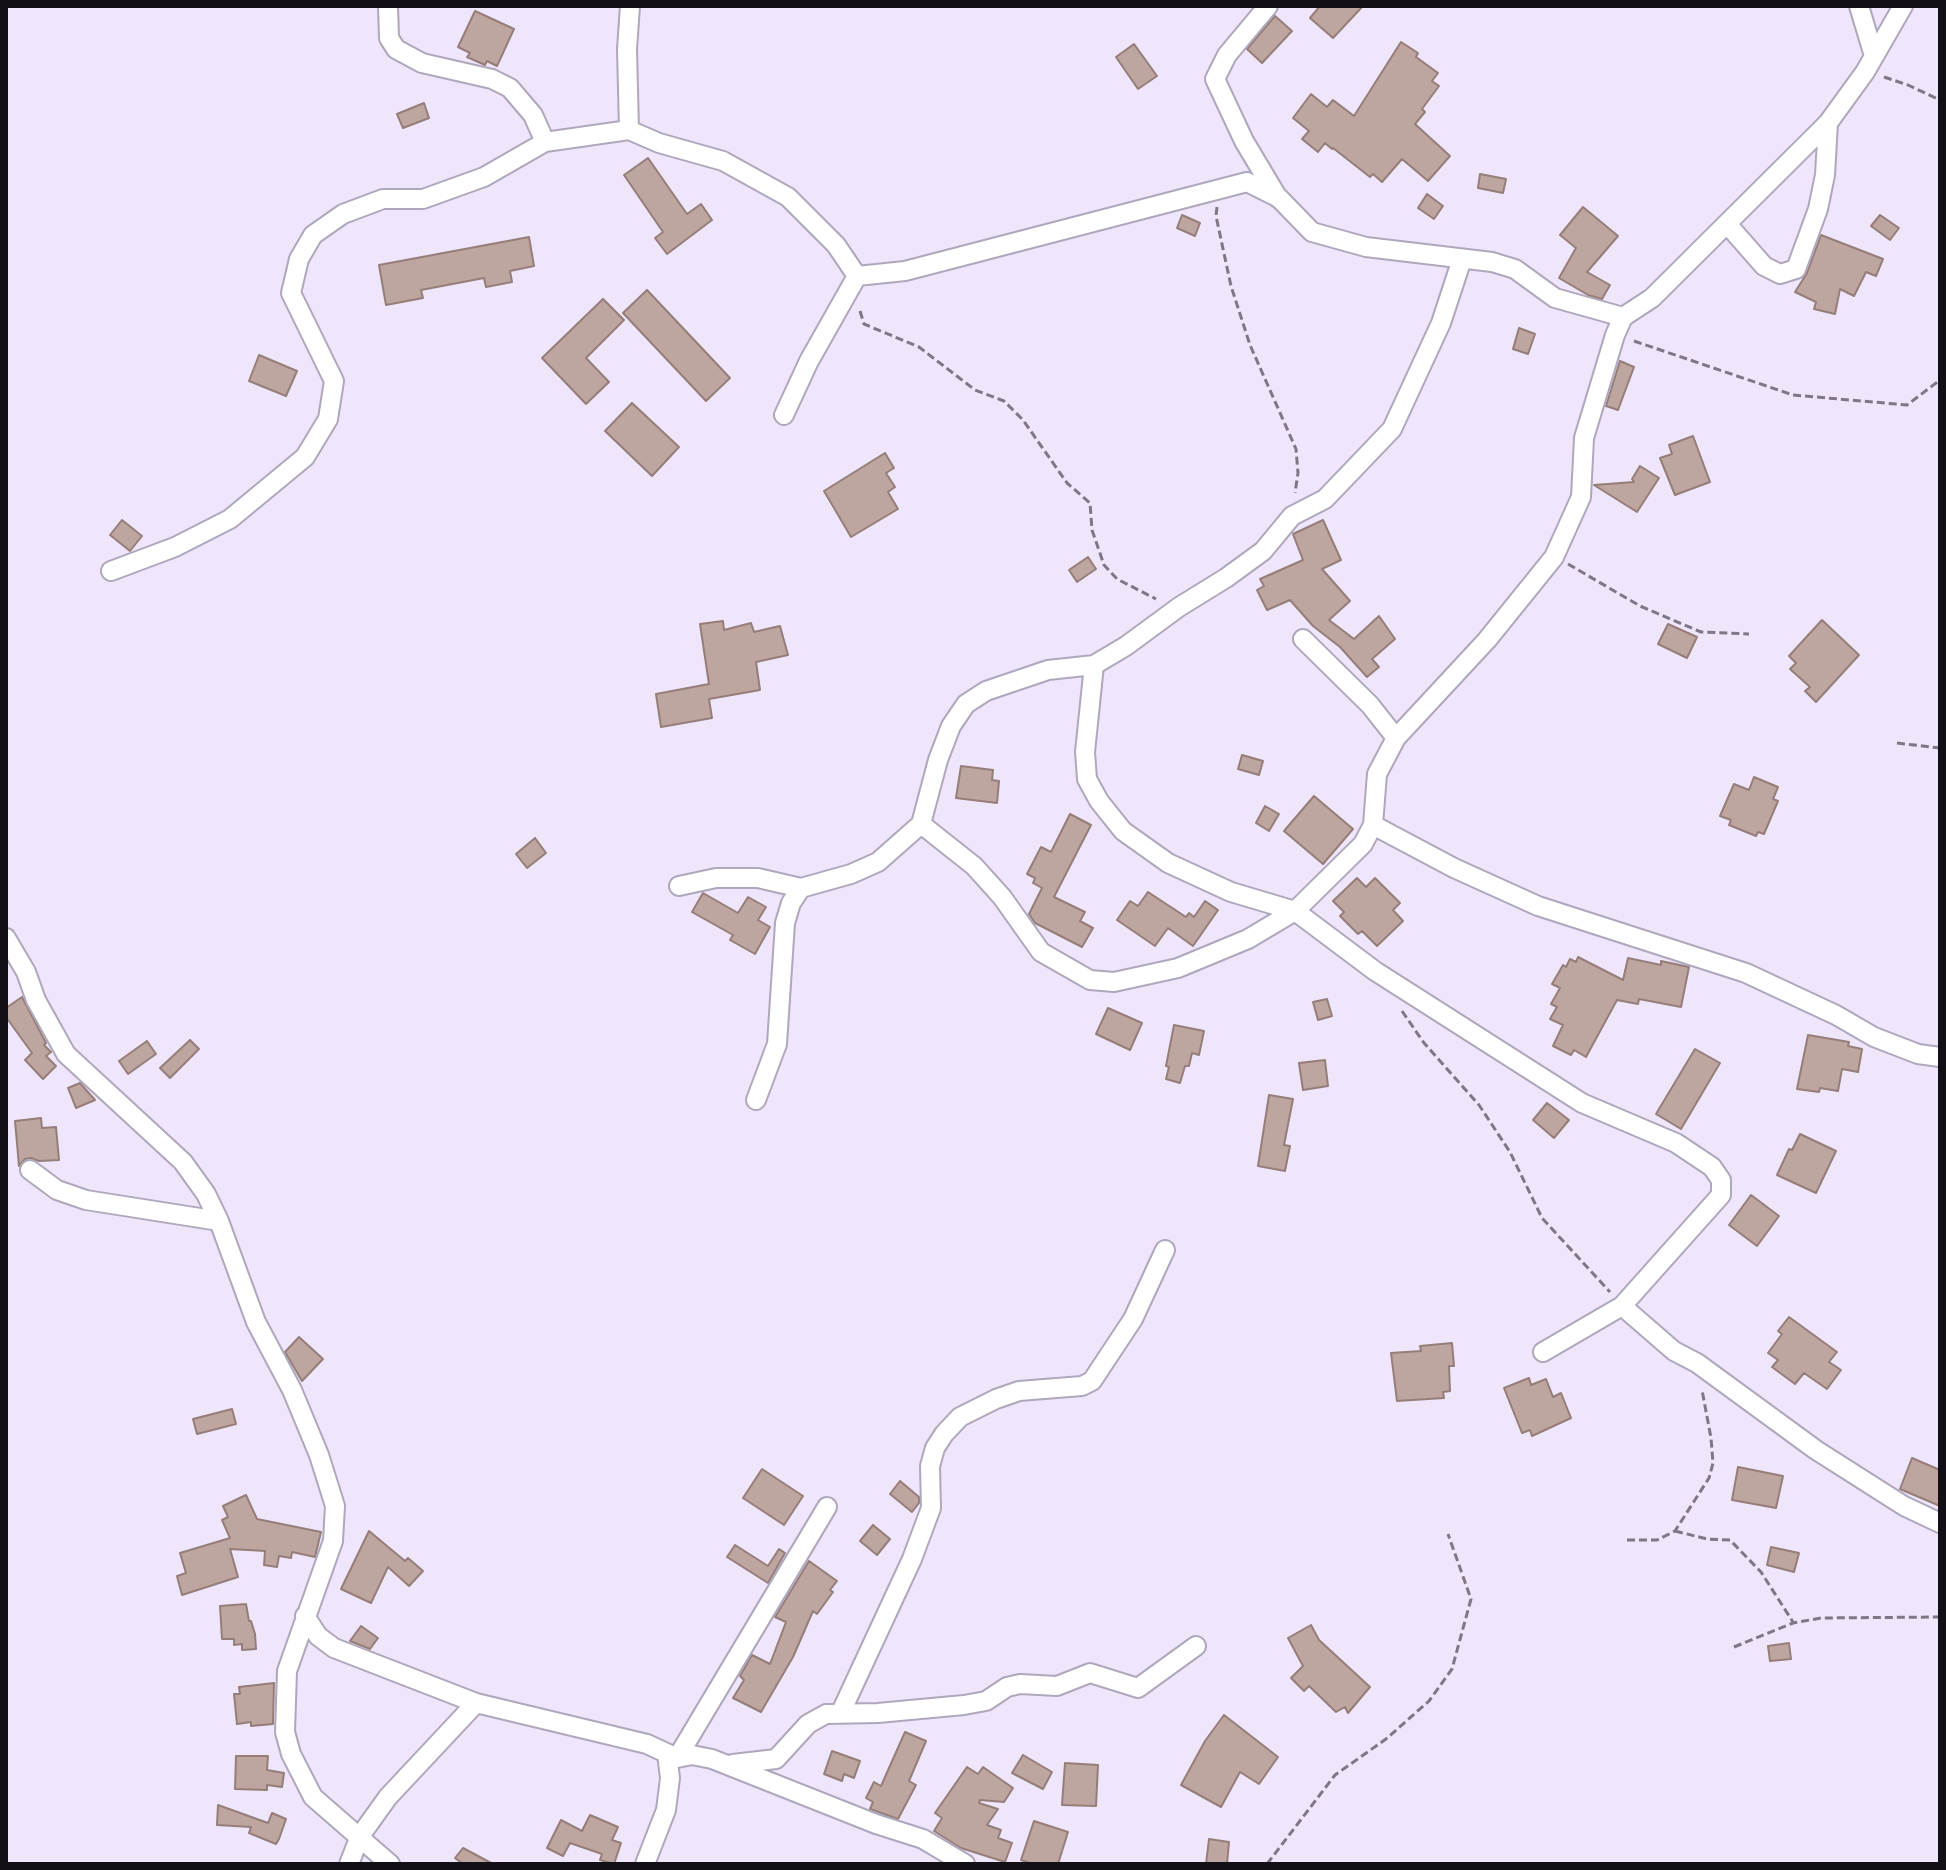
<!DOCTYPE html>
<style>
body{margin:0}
#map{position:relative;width:1946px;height:1870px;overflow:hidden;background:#efe6fc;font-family:Lato,sans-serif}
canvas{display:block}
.frame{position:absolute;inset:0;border:8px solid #120f16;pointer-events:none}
</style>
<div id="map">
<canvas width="1946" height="1870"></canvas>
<div class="frame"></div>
</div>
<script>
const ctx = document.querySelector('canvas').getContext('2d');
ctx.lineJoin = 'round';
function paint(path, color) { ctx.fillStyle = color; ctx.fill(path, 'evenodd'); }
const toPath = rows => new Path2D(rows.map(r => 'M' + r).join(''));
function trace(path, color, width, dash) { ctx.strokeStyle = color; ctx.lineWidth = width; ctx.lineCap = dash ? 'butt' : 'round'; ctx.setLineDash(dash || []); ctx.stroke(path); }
const building = toPath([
 [1320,6,1363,6,1333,38,1310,18,1320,6],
 [475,11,514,29,497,66,487,61,485,65,467,57,470,53,458,47,475,11],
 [1275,16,1292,31,1262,63,1247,49,1275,16],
 [1401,42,1418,53,1416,57,1438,73,1432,81,1439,86,1422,109,1425,112,1415,124,1450,156,1428,181,1402,159,1382,182,1373,174,1370,177,1333,148,1332,149,1325,143,1318,152,1302,139,1309,131,1293,118,1311,94,1327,107,1333,100,1354,116,1401,42],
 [1134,44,1157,76,1138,89,1116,57,1134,44],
 [424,103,429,118,403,128,397,114,424,103],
 [648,158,687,214,701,204,712,220,667,254,655,238,663,232,624,175,648,158],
 [1480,174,1506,179,1503,193,1478,188,1480,174],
 [1427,194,1443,206,1434,219,1418,208,1427,194],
 [1583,207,1618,236,1587,272,1610,285,1602,299,1588,295,1559,278,1576,248,1560,235,1583,207],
 [1182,215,1200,223,1195,236,1177,228,1182,215],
 [1880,215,1899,228,1890,240,1871,226,1880,215],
 [1821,235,1883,259,1876,276,1866,272,1854,296,1840,289,1835,314,1814,309,1816,302,1795,292,1807,273,1821,235],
 [529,237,534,266,510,271,512,282,486,287,484,278,421,290,423,298,386,305,379,265,529,237],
 [647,290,730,378,706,401,623,313,647,290],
 [603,299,624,320,586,358,609,382,586,404,542,358,603,299],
 [1519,328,1535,334,1528,354,1513,349,1519,328],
 [259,355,297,371,286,396,249,381,259,355],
 [1620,361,1634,367,1618,410,1606,406,1620,361],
 [632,403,679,447,652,476,605,431,632,403],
 [1693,436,1710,482,1675,495,1660,458,1672,454,1669,445,1693,436],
 [885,453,894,468,886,473,895,487,888,492,898,509,851,537,824,491,885,453],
 [1640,466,1659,478,1637,512,1594,485,1634,482,1632,479,1640,466],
 [122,520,142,536,130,551,110,535,122,520],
 [1323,520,1341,560,1322,569,1350,601,1329,620,1354,639,1379,616,1395,639,1372,659,1379,667,1367,677,1340,647,1313,626,1290,600,1267,610,1257,590,1264,586,1260,579,1303,560,1293,534,1323,520],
 [1088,557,1096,569,1077,582,1069,570,1088,557],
 [1822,620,1859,655,1816,702,1805,691,1810,687,1790,669,1796,663,1789,656,1822,620],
 [723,621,724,630,751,623,754,632,780,626,788,655,756,662,760,690,709,699,712,718,661,727,656,694,709,684,700,624,723,621],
 [1668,624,1697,637,1687,658,1658,644,1668,624],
 [1242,755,1263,761,1259,775,1238,769,1242,755],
 [961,766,993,770,992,780,999,781,997,803,956,798,961,766],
 [1754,777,1778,787,1773,799,1778,801,1764,834,1758,832,1756,836,1729,825,1731,820,1720,816,1734,784,1749,790,1754,777],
 [1314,796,1353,829,1323,864,1284,831,1314,796],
 [1265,806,1279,814,1269,831,1256,823,1265,806],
 [1070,814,1091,825,1054,897,1085,912,1080,921,1093,928,1082,947,1035,923,1029,914,1042,888,1033,883,1035,878,1027,874,1041,847,1051,852,1070,814],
 [535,838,546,853,527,868,516,854,535,838],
 [1357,878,1366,887,1375,878,1400,903,1393,910,1403,921,1377,946,1362,931,1358,934,1340,916,1344,912,1333,901,1357,878],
 [1148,892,1186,917,1189,913,1194,917,1205,901,1218,910,1193,946,1168,928,1155,946,1117,920,1130,901,1138,906,1148,892],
 [703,893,738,913,748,897,766,907,758,920,770,927,755,954,730,940,733,935,692,912,703,893],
 [1578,957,1623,980,1628,958,1661,965,1661,961,1689,967,1681,1007,1639,999,1638,1004,1617,1000,1586,1057,1574,1050,1571,1055,1553,1046,1563,1025,1550,1019,1557,1007,1551,1004,1560,988,1552,984,1563,965,1566,967,1570,959,1576,962,1578,957],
 [22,997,46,1043,44,1045,51,1052,46,1056,56,1066,43,1079,25,1060,32,1053,6,1017,6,1008,22,997],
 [1327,999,1332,1016,1318,1020,1313,1002,1327,999],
 [1108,1008,1142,1023,1130,1050,1096,1034,1108,1008],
 [1174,1025,1204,1031,1199,1055,1192,1053,1189,1066,1185,1066,1180,1083,1166,1079,1169,1067,1166,1066,1174,1025],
 [1808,1035,1849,1042,1848,1046,1862,1049,1858,1072,1842,1069,1838,1091,1820,1088,1819,1092,1797,1089,1808,1035],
 [190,1040,199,1049,170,1078,160,1068,190,1040],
 [147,1041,156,1054,128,1074,119,1061,147,1041],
 [1695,1049,1720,1063,1681,1129,1656,1114,1695,1049],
 [1325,1060,1328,1086,1303,1090,1299,1063,1325,1060],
 [80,1083,95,1100,76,1108,68,1088,80,1083],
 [1269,1095,1293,1099,1284,1145,1290,1146,1285,1171,1258,1166,1269,1095],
 [1547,1103,1569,1120,1554,1138,1533,1120,1547,1103],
 [41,1118,42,1128,56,1127,59,1160,39,1161,31,1158,25,1159,19,1166,15,1121,41,1118],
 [1800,1134,1836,1151,1816,1193,1777,1175,1789,1149,1792,1150,1800,1134],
 [1751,1195,1779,1216,1757,1246,1729,1225,1751,1195],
 [1789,1317,1837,1352,1829,1362,1841,1370,1827,1389,1804,1373,1795,1384,1772,1367,1778,1360,1768,1353,1782,1334,1778,1331,1789,1317],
 [299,1337,323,1359,302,1381,285,1352,299,1337],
 [1452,1343,1454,1366,1449,1366,1450,1391,1443,1392,1444,1398,1397,1401,1391,1353,1421,1351,1420,1346,1452,1343],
 [1529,1378,1531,1385,1546,1379,1553,1397,1561,1393,1571,1418,1532,1436,1530,1430,1522,1433,1504,1388,1529,1378],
 [232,1409,236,1424,197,1434,193,1419,232,1409],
 [1912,1458,1940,1470,1940,1506,1900,1489,1912,1458],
 [1738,1467,1783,1476,1776,1508,1732,1500,1738,1467],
 [762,1469,803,1496,784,1525,743,1498,762,1469],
 [900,1481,919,1497,919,1503,912,1512,890,1494,900,1481],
 [246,1495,257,1519,321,1532,315,1557,292,1552,291,1558,279,1556,277,1567,264,1565,265,1551,230,1549,238,1577,182,1595,177,1576,186,1573,180,1553,230,1538,222,1520,228,1517,223,1506,246,1495],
 [873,1525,890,1539,877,1555,860,1541,873,1525],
 [369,1531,405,1561,408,1558,423,1571,409,1586,388,1567,371,1603,341,1589,369,1531],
 [735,1545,768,1566,779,1549,785,1553,768,1583,727,1557,735,1545],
 [1771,1547,1799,1553,1794,1572,1767,1565,1771,1547],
 [809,1561,837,1581,830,1590,833,1592,817,1614,813,1611,793,1657,761,1712,733,1698,744,1680,740,1676,752,1655,770,1664,786,1622,775,1617,809,1561],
 [246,1604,249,1621,251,1621,255,1634,256,1649,242,1650,242,1644,234,1645,234,1639,222,1639,220,1606,246,1604],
 [1311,1625,1319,1640,1370,1687,1348,1713,1345,1707,1336,1712,1309,1686,1304,1691,1291,1678,1303,1666,1288,1638,1311,1625],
 [361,1626,378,1638,370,1649,350,1641,361,1626],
 [1789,1643,1791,1659,1770,1661,1768,1646,1789,1643],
 [274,1683,273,1724,251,1726,251,1722,237,1724,234,1694,240,1694,239,1687,274,1683],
 [1224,1715,1278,1757,1259,1784,1240,1772,1221,1807,1181,1785,1205,1741,1224,1715],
 [905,1732,926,1741,909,1781,916,1785,898,1819,870,1809,873,1802,866,1798,874,1782,881,1786,905,1732],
 [832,1751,860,1761,854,1778,844,1774,842,1781,824,1774,832,1751],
 [1023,1755,1052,1772,1043,1789,1012,1773,1023,1755],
 [236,1756,268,1756,267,1770,284,1773,282,1787,267,1785,267,1790,235,1789,236,1756],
 [1065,1763,1098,1765,1096,1806,1062,1805,1065,1763],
 [967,1767,978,1774,983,1767,1013,1788,1004,1802,980,1800,979,1803,998,1809,987,1825,1001,1830,998,1838,1012,1843,1005,1862,961,1848,934,1831,942,1818,935,1813,967,1767],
 [218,1805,268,1823,272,1813,286,1819,279,1839,276,1844,249,1833,251,1827,217,1825,218,1805],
 [590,1815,618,1827,612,1840,621,1843,614,1864,600,1860,602,1854,570,1843,563,1856,547,1848,561,1820,582,1831,590,1815],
 [1034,1821,1068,1832,1058,1864,1033,1864,1021,1860,1034,1821],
 [1209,1839,1229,1842,1227,1864,1206,1864,1209,1839],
 [463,1848,493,1864,463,1864,455,1858,463,1848]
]);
paint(building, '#bea5a0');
trace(building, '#957e79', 2);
const minor = toPath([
 [388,6,389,38,396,49,422,63,492,79,510,88,533,115,545,142],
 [1268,6,1227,55,1215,79,1244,141,1278,198],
 [1859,6,1874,56],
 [629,130,627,49,630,6],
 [1728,225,1764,266,1780,274,1796,269,1818,209,1825,175,1828,123],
 [857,276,905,271,1247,182,1279,198,1312,232,1366,247,1492,262,1515,269,1555,298,1623,317,1652,298,1828,123,1865,72,1903,6],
 [784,415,809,361,857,276],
 [111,571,175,547,230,519,305,457,328,419,334,381,291,293,299,259,313,235,343,214,383,199,423,199,484,177,545,142,629,130,659,143,723,161,788,197,836,245,857,276],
 [1303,639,1370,705,1396,738],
 [1094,665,1085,752,1087,779,1099,801,1123,831,1168,863,1231,892,1295,911,1375,971,1582,1103,1676,1143,1712,1167,1721,1180,1721,1195,1622,1306,1543,1352],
 [921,824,974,866,1002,897,1041,952,1090,980,1114,982,1178,968,1248,939,1295,911,1363,844,1373,825,1377,774,1396,738,1487,640,1554,557,1581,497,1584,438,1615,335,1623,317],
 [1373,825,1454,868,1538,906,1746,973,1836,1015,1874,1037,1918,1054,1940,1057],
 [679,886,716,878,758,878,801,888],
 [6,938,26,972,36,1000,66,1054,183,1162,206,1194,219,1221,256,1322,292,1390,319,1455,335,1506,333,1541,287,1671,285,1732,291,1754,313,1797,390,1864],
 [756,1100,777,1044,785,923,791,903,801,888,851,874,878,862,921,824,938,760,951,726,966,704,986,691,1048,670,1094,665,1126,646,1179,607,1226,578,1263,551,1292,516,1325,499,1392,429,1441,323,1462,259],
 [30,1170,57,1190,86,1200,219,1221],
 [1622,1306,1674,1351,1697,1363,1816,1450,1904,1506,1940,1523],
 [305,1616,318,1636,334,1648,476,1703,647,1744,677,1758,692,1755,712,1759,876,1824,923,1839,965,1864],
 [841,1712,912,1559,931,1508,930,1466,935,1448,944,1434,960,1417,996,1399,1019,1391,1082,1386,1092,1381,1133,1319,1165,1250],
 [677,1758,827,1507],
 [733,1764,776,1759,808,1724,826,1714,878,1713,964,1705,986,1701,1007,1687,1020,1684,1057,1686,1090,1673,1138,1688,1196,1646],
 [349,1864,360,1836,388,1797,476,1703],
 [645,1864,666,1810,670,1778,667,1754]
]);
trace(minor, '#afa7bb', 22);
trace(toPath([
 [1884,77,1908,85,1940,100],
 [1217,207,1216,216,1231,286,1250,345,1296,449,1298,473,1295,493],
 [860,311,864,324,919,347,975,390,1004,401,1023,420,1067,483,1090,503,1092,530,1104,565,1117,579,1156,599],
 [1634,341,1793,395,1907,405,1940,380],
 [1568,564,1640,606,1701,632,1749,634],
 [1897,743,1940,748],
 [1402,1011,1424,1043,1479,1105,1510,1152,1542,1218,1610,1292],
 [1675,1531,1707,1539,1730,1540,1761,1572,1793,1622],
 [1627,1540,1657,1540,1675,1531,1709,1478,1713,1463,1711,1438,1702,1390],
 [1734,1647,1793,1623,1821,1618,1940,1617],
 [1267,1864,1335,1775,1386,1739,1429,1701,1452,1669,1471,1599,1448,1534]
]), '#7d7786', 3, [8, 4]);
trace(minor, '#fff', 18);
</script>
